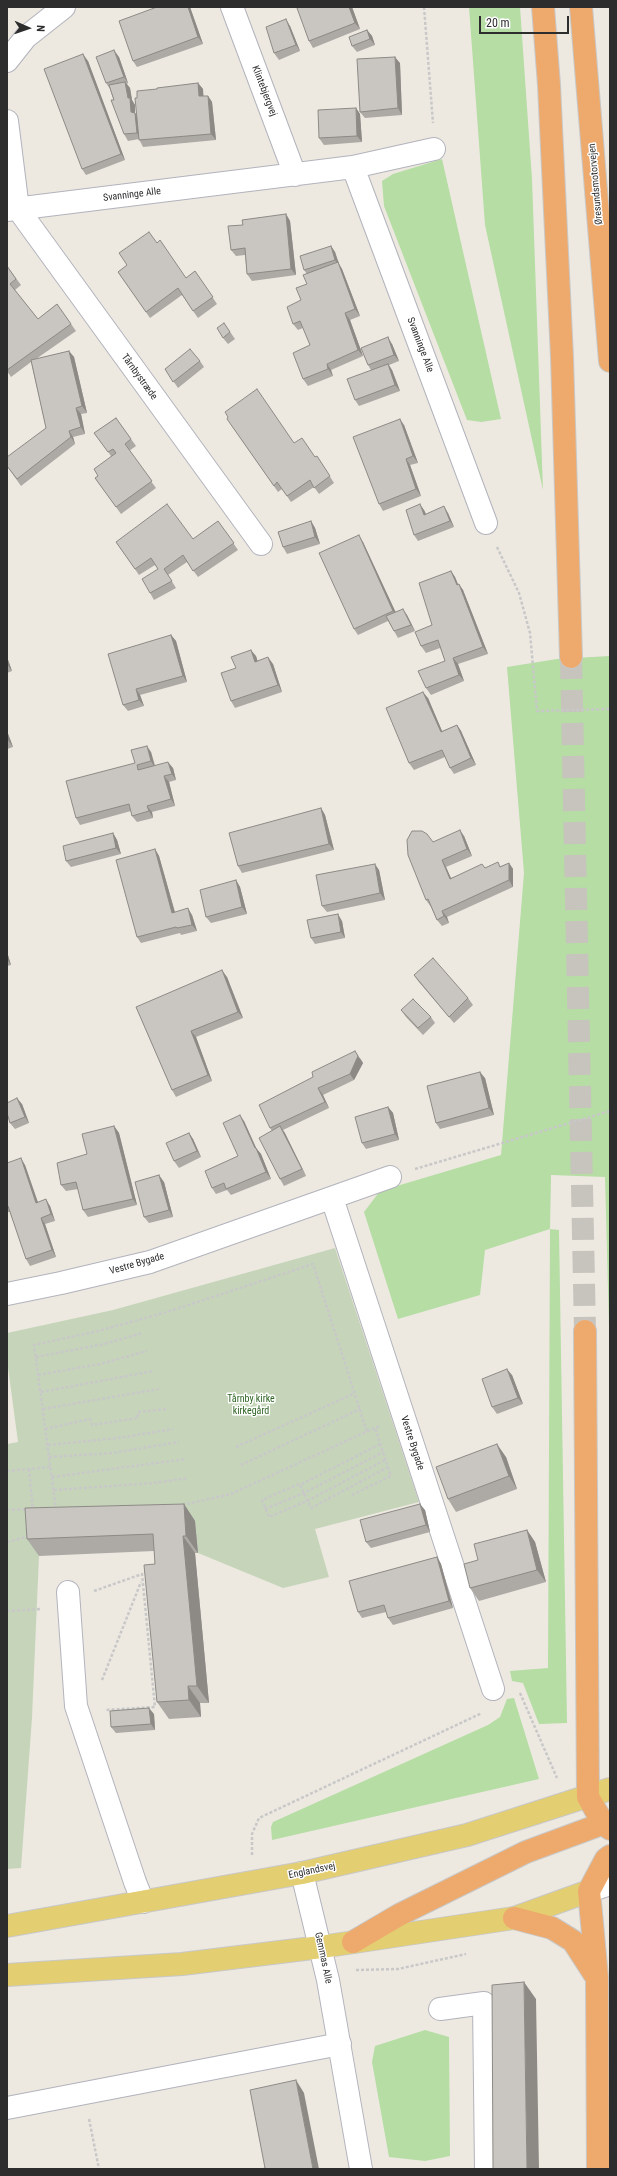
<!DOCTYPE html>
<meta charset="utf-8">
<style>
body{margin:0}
#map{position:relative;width:617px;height:2176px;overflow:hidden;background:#ede9e1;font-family:"Roboto Condensed",sans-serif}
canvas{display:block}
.frame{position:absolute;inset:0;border:8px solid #2d2d2d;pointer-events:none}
.north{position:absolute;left:8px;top:8px;width:40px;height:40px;-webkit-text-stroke:3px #fff;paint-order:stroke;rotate:92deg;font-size:11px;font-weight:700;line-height:16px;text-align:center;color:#2d2d2d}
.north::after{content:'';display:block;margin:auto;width:14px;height:18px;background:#2d2d2d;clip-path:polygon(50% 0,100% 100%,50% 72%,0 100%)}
.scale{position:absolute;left:479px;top:16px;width:90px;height:18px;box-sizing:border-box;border:2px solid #2d2d2d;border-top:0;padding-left:5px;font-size:12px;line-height:14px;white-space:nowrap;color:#2d2d2d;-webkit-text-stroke:3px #fff;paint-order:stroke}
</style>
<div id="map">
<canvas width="617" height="2176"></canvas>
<div class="frame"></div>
<div class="north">N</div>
<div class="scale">20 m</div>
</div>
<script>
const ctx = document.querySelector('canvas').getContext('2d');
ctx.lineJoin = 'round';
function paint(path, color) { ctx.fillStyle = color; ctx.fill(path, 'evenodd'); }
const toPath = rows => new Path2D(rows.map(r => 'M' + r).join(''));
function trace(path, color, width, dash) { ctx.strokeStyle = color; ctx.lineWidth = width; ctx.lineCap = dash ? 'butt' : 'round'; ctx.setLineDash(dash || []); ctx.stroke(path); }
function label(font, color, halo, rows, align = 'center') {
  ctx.font = font + ' "Roboto Condensed",sans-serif'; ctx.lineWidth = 3; ctx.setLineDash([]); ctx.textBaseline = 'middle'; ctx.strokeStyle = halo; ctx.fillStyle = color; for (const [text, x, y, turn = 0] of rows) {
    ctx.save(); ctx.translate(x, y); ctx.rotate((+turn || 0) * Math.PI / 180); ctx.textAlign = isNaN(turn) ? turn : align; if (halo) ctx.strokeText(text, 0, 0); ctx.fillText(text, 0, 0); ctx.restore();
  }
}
paint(toPath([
 [469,7,520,7,532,179,543,490,485,225],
 [442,159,501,419,481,422,467,420,384,206,382,181,393,174],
 [610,656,610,1364,605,1177,551,1175,550,1229,559,1230,567,1723,539,1724,523,1683,512,1681,510,1671,548,1668,550,1229,485,1250,480,1295,398,1319,364,1212,380,1191,501,1155,524,873,507,667,557,659],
 [514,1698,539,1779,272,1840,271,1827,273,1822,488,1725,500,1717,507,1699],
 [425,2030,449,2037,450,2156,425,2161,389,2157,372,2062,375,2046]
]), '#b5dda4');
paint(toPath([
 [335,1248,419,1502,315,1529,329,1577,283,1588,198,1553,195,1521,38,1525,39,1556,32,1718,21,1868,7,1869,7,1444,18,1442,7,1360,7,1333,113,1310]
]), '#c6d5ba');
trace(toPath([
 [571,657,585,1331]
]), '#c7c3bd', 22, [22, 11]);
const minor = toPath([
 [232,7,295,175],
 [7,61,26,37,64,7],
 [7,121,18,209,261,544],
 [353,167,486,523],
 [7,210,353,167,434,149],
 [332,1198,493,1689],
 [7,1294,61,1283,150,1262,390,1177],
 [68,1592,76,1706,135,1882,143,1902],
 [302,1873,328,1980,361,2169],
 [589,1891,610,1884],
 [440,2009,484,2003,486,2169],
 [7,2108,340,2044]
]);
const major = toPath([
 [7,1926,302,1873,467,1835,610,1789],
 [7,1975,182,1964,321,1947,514,1918,589,1891]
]);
const highway = toPath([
 [543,7,549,85,562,357,571,657],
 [581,7,610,361],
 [585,1331,588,1797,603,1823,610,1829],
 [514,1918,552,1928,573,1941,595,1975],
 [353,1942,399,1915,526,1852,610,1821],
 [598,2169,597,1977,589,1891,606,1859,610,1856]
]);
trace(minor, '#b2b3bc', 24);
trace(major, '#c8c8c8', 24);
trace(highway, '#c8c8c8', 24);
trace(toPath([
 [424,7,433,123],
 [497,547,519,593,530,633,537,711,610,709],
 [415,1169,610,1111],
 [36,1357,104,1344,142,1333],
 [38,1375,100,1364,147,1351],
 [41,1392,154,1371],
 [43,1409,159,1389],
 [45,1429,90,1419,92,1425,138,1418,138,1412,168,1409],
 [380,1444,300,1485,311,1508,388,1467],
 [48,1445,118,1438,173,1429],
 [236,1447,353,1394],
 [49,1457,113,1453,179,1442],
 [241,1465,360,1409],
 [29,1469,33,1511],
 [7,1471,51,1467],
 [52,1477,186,1459],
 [299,1484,262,1500,269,1517,307,1501,385,1460],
 [54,1490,154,1483,188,1478],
 [352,1495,391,1476,375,1428],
 [182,1505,231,1494,379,1426],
 [265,1509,304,1493,383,1452],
 [7,1510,28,1509],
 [56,1510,34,1345,98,1331,167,1312,313,1264,367,1432],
 [7,1542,30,1536],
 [94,1591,142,1574,155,1707,105,1710],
 [7,1611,42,1609],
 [102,1680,141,1582],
 [520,1693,557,1778],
 [252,1855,252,1834,259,1818,482,1713],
 [356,1970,398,1969,466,1954],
 [89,2119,99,2169]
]), '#c8c8c8', 2.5, [3, 2]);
trace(minor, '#fff', 22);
trace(major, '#e3ce71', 22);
trace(highway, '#eeaa6c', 22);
paint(toPath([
 [157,7,190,7,203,44,137,67,133,61],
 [300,7,352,7,360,29,313,48,309,41],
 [290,26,300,51,279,60,274,53],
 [367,30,372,36,375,45,357,52,352,46],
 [119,57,128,83,127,84,130,88,132,100,135,105,135,113,137,116,137,98,157,89,198,83,203,89,203,96,208,96,212,102,216,140,143,147,139,139,128,141,124,134,110,89,106,83],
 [88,61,125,160,86,175,82,169],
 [400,63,402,115,365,118,360,112],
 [356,108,360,114,362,142,324,145,319,138],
 [286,214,290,221,296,275,252,281,247,274,245,255,236,256,231,250,243,225],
 [157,243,186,278,195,271,217,304,198,318,182,295,150,318,118,272],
 [331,246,335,252,339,264,342,269,360,316,350,320,363,356,331,370,333,376,308,386,303,379,310,345,303,328,298,330,293,324,307,284,307,274,304,270],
 [7,266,21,285,15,290,38,319,57,304,76,331,36,359,69,351,74,357,87,413,81,414,85,434,73,437,75,444,21,486,7,466,46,428,31,362,11,377,7,371],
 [224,323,235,339,228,344,223,338],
 [392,344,399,361,389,365,392,370,400,391,359,406,355,400,371,370,368,365],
 [200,361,204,367,178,388,165,369],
 [116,418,136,446,129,451,156,488,121,514,95,478,98,476,111,456,94,433],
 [227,419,294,443,315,457,317,456,334,483,319,494,314,487,291,502,282,489,278,492],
 [404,425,418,463,410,465,421,496,383,511,379,504],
 [424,510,426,514,448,513,454,527,418,541,414,535],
 [218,521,238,550,198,577,187,562,168,575,176,588,154,600,150,593,158,569,155,565,139,575,116,542,193,539],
 [311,521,315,528,320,544,287,554,283,547],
 [363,542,395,612,407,615,415,631,398,638,394,631,388,621,358,635,354,629],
 [451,571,455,577,458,584,463,590,488,654,458,664,464,681,431,695,426,688,445,661,440,648,426,653,421,646,432,625],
 [171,635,176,641,187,682,140,695,144,706,128,711,123,705],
 [256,656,257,661,273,664,282,692,235,708,231,701,236,668],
 [7,657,12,671,7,673],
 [428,698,442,731,457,725,461,731,476,765,454,774,450,768,445,757,414,770,409,763],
 [7,731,13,747,7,749],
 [151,752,155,765,173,768,176,780,169,782,175,806,152,812,153,818,137,822,132,816,131,811,80,825,76,818,135,763],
 [321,808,325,815,334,850,242,873,238,866],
 [113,833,117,840,121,854,71,867,66,861],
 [464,836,472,856,446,867,451,878,485,868,501,866,509,863,513,869,513,887,447,917,449,923,442,926,437,920,431,907,426,900,433,842],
 [155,849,159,856,175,912,192,915,197,931,181,935,180,933,141,943,137,937],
 [379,870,385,900,327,912,322,906],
 [236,880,240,887,247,914,211,923,206,917],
 [342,921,345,938,315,944,311,938],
 [7,952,11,965,7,966],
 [414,975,468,998,473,1005,454,1023,418,981],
 [227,977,243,1018,196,1037,212,1081,176,1097,172,1090,136,1007],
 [401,1010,431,1017,435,1023,423,1035,406,1017],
 [360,1058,363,1063,354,1080,323,1095,329,1108,283,1130,306,1176,284,1186,280,1179,272,1131,270,1128,313,1077],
 [485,1078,494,1115,440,1129,436,1123],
 [22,1104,29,1123,15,1129,10,1123],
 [388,1107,393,1113,399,1140,366,1149,362,1143],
 [244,1121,256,1148,261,1154,271,1179,231,1195,227,1190,216,1194,212,1188,238,1156],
 [114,1126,119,1133,137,1205,88,1217,83,1210,78,1189,66,1191,61,1185,87,1154],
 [189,1133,193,1139,201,1157,179,1168,174,1161],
 [7,1163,25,1165,38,1202,50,1206,55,1221,45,1224,56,1257,30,1266,26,1259,10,1212,7,1212],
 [164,1182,173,1217,149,1223,144,1217],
 [512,1375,523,1404,497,1414,492,1407],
 [506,1457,517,1489,456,1512,448,1499],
 [184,1504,195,1521,198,1553,195,1553,209,1703,200,1703,201,1717,169,1719,157,1702,155,1564,154,1551,39,1556,27,1539],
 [425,1510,430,1532,371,1548,366,1542],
 [527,1530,535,1542,546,1582,479,1601,470,1588,478,1560],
 [437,1557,441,1564,453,1608,393,1625,388,1618,386,1612,362,1618,358,1612],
 [154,1714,155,1730,116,1733,111,1727]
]), '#ada9a5');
paint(toPath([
 [188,7,190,7,203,44,198,37],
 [349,7,352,7,360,29,355,23],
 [286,19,290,26,300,51,296,45],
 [367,30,372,36,375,45,370,39],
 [114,50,119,57,128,83,124,77],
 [83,54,88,61,125,160,121,154],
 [395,57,400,63,402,115,398,108],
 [125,82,130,88,132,100,135,105,135,113,139,119,141,139,137,133,131,112],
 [198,83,203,89,204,103,199,96],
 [208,96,212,102,216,140,211,134],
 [356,108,360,114,362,142,357,136],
 [286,214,290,221,296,275,291,269],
 [331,246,335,252,339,264,342,269,360,316,355,309,339,266,335,260],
 [345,313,350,320,363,356,358,350],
 [388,337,392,344,399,361,394,355],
 [69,351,74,357,87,413,82,406],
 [327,364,331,370,333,376,328,369],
 [388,364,392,370,400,391,395,385],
 [76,408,81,414,85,434,81,427],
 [400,419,404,425,418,463,413,456],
 [69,431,73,437,75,444,71,437],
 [406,459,410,465,421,496,416,489],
 [420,504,424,510,429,521,424,515],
 [444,506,448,513,454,527,450,521],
 [311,521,315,528,320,544,315,537],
 [359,535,363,542,398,617,393,611],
 [451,571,455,577,461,592,457,585],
 [459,584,463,590,488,654,483,647],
 [403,609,407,615,415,631,411,625],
 [171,635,176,641,187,682,183,676],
 [251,650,256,656,260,668,255,662],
 [7,657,12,671,7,664],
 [268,657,273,664,282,692,278,685],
 [453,658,458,664,464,681,459,675],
 [136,689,140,695,144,706,139,700],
 [423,692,428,698,445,738,441,732],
 [457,725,461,731,476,765,471,758],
 [7,731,13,747,8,740,7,737],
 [147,746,151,752,155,768,151,761],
 [168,762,173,768,176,780,172,774],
 [164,776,169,782,175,806,171,799],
 [147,806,152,812,153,818,149,811],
 [321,808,325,815,334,850,329,844],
 [460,830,464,836,472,856,467,849],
 [113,833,117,840,121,854,116,848],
 [155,849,159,856,177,920,172,913],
 [442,860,446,867,454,885,450,879],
 [509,863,513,869,513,887,509,880],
 [375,864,379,870,385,900,380,893],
 [236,880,240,887,247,914,242,907],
 [188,908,192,915,197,931,192,925],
 [442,911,447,917,449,923,444,916],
 [338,914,342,921,345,938,341,932],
 [7,952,11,965,7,959],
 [222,970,227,977,243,1018,238,1012],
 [191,1031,196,1037,212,1081,208,1075],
 [355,1051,363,1063,354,1080,350,1074],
 [480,1072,485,1078,494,1115,489,1108],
 [318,1088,323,1095,329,1108,325,1102],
 [17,1098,22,1104,29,1123,25,1117],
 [388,1107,393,1113,399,1140,395,1134],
 [240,1115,244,1121,258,1152,256,1148,261,1154,271,1179,266,1172,255,1148],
 [114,1126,119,1133,137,1205,133,1199],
 [280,1126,285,1133,306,1176,302,1169],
 [189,1133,193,1139,201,1157,197,1151],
 [21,1158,25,1165,40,1209,36,1203],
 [159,1175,164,1182,173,1217,169,1210],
 [46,1199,50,1206,55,1221,51,1214],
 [41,1218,45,1224,56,1257,52,1250],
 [507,1369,512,1375,523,1404,518,1398],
 [497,1444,506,1457,517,1489,509,1476],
 [184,1504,195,1521,198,1553,186,1536],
 [420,1504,425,1510,430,1532,426,1525],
 [527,1530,535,1542,546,1582,537,1570],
 [183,1536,195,1553,209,1703,197,1686],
 [437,1557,441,1564,453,1608,449,1601],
 [188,1686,200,1703,201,1717,189,1700],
 [149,1708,154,1714,155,1730,151,1724],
 [524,1982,536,1999,539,2169,527,2169],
 [296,2080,304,2093,319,2169,313,2169]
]), '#8d8a86');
const building = toPath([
 [157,7,188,7,198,37,133,61,119,21,157,7],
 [300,7,349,7,355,23,309,41,297,8,300,7],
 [286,19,296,45,274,53,266,27,286,19],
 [367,30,370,39,352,46,349,37,367,30],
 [114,50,124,77,106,83,96,57,114,50],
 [83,54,121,154,82,169,44,69,83,54],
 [395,57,398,108,360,112,357,59,395,57],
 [125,82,128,98,130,98,131,112,135,113,137,133,124,134,111,100,114,100,109,85,125,82],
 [198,83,199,96,208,96,211,134,139,140,135,98,137,98,137,91,157,89,157,88,198,83],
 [356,108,357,136,319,138,318,110,356,108],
 [286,214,291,269,247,274,245,248,231,250,228,226,243,225,242,220,286,214],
 [149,232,157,243,160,240,186,278,195,271,213,297,193,311,178,288,146,312,118,272,127,265,119,253,149,232],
 [331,246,335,260,304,270,300,256,331,246],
 [338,262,355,309,345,313,358,350,327,364,328,369,303,379,293,353,310,345,300,321,293,324,287,307,301,300,296,288,307,284,303,275,338,262],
 [7,266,16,279,10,284,38,319,57,304,71,324,7,370,7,266],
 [224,323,230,332,223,338,217,328,224,323],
 [388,337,394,355,368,365,361,348,388,337],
 [190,349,200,361,173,382,165,369,190,349],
 [69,351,82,406,76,408,81,427,69,431,71,437,17,479,7,466,7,457,46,428,31,360,69,351],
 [388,364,395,385,355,400,347,379,388,364],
 [257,389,294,443,302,438,315,457,317,456,330,476,314,488,310,480,287,496,277,482,274,486,227,419,228,417,225,412,257,389],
 [116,418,131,439,125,444,152,481,116,507,95,478,98,476,94,469,116,453,113,449,108,452,94,433,116,418],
 [400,419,413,456,406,459,416,489,379,504,353,437,400,419],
 [167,504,193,539,218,521,234,543,193,571,183,555,164,569,172,581,150,593,142,579,158,569,151,558,135,569,116,542,167,504],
 [420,504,424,515,444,506,450,521,414,535,406,510,420,504],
 [311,521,315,537,283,547,278,532,311,521],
 [359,535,393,611,354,629,319,553,359,535],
 [451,571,457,585,459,584,483,647,453,658,459,675,426,688,418,671,445,661,438,640,421,646,415,632,432,625,419,583,451,571],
 [403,609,411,625,394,631,386,616,403,609],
 [171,635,183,676,136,689,139,700,123,705,108,654,171,635],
 [251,650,255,662,268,657,278,685,231,701,221,673,236,668,231,657,251,650],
 [423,692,441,732,457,725,471,758,450,768,442,750,409,763,386,708,423,692],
 [147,746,151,761,137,765,138,770,168,762,172,774,164,776,171,799,147,806,149,811,132,816,129,804,76,818,66,781,135,763,131,750,147,746],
 [321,808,329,844,238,866,229,833,321,808],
 [460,830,467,849,442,860,450,879,482,864,485,868,498,862,500,867,509,863,509,880,442,911,444,916,437,920,428,899,426,900,408,855,407,840,412,831,422,831,427,834,433,842,460,830],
 [113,833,116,848,66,861,63,846,113,833],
 [155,849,172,913,188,908,192,925,177,928,176,927,137,937,116,860,155,849],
 [375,864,380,893,322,906,316,875,375,864],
 [236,880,242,907,206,917,200,890,236,880],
 [338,914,341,932,311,938,307,920,338,914],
 [433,958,468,998,449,1017,414,975,433,958],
 [222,970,238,1012,191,1031,208,1075,172,1090,136,1007,222,970],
 [413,999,431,1017,418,1028,401,1010,413,999],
 [355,1051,358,1056,350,1074,318,1088,325,1102,270,1128,259,1105,313,1077,312,1072,355,1051],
 [480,1072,489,1108,436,1123,427,1086,480,1072],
 [17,1098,25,1117,10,1123,7,1113,7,1103,17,1098],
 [388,1107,395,1134,362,1143,355,1117,388,1107],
 [240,1115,255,1148,256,1148,266,1172,226,1189,224,1183,212,1188,205,1171,238,1156,223,1123,240,1115],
 [114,1126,133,1199,83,1210,76,1182,61,1185,57,1163,87,1154,82,1134,114,1126],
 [280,1126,302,1169,280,1179,259,1138,280,1126],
 [189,1133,197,1151,174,1161,166,1143,189,1133],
 [21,1158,36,1203,46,1199,51,1214,41,1218,52,1250,26,1259,8,1206,7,1206,7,1163,21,1158],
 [159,1175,169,1210,144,1217,135,1182,159,1175],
 [507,1369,518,1398,492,1407,482,1379,507,1369],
 [497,1444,509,1476,448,1499,436,1467,497,1444],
 [184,1504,186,1536,183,1536,197,1686,188,1686,189,1700,157,1702,144,1565,155,1564,153,1534,27,1539,25,1508,184,1504],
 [420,1504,426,1525,366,1542,360,1520,420,1504],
 [527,1530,537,1570,470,1588,464,1564,478,1560,474,1544,527,1530],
 [437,1557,449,1601,388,1618,384,1605,358,1612,349,1581,437,1557],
 [149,1708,151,1724,111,1727,110,1711,149,1708],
 [524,1982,527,2169,493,2169,492,1985,524,1982],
 [296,2080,313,2169,261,2169,265,2168,250,2090,296,2080]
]);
paint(building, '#c9c5c0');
trace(building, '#8d8a86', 1);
label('10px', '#2d2d2d', '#fff', [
 ["Klintebjergvej",264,91,69],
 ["Øresundsmotorvejen",596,184,-95],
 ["Svanninge Alle",132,195,-7],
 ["Svanninge Alle",420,345,69],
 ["Tårnbystræde",139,377,54],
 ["Vestre Bygade",137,1264,-16],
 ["Vestre Bygade",412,1443,72],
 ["Englandsvej",312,1871,-12],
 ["Gemmas Alle",323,1958,78]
]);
label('10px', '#2e6423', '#fff', [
 ["Tårnby kirke",251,1399],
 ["kirkegård",251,1411]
]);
</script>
